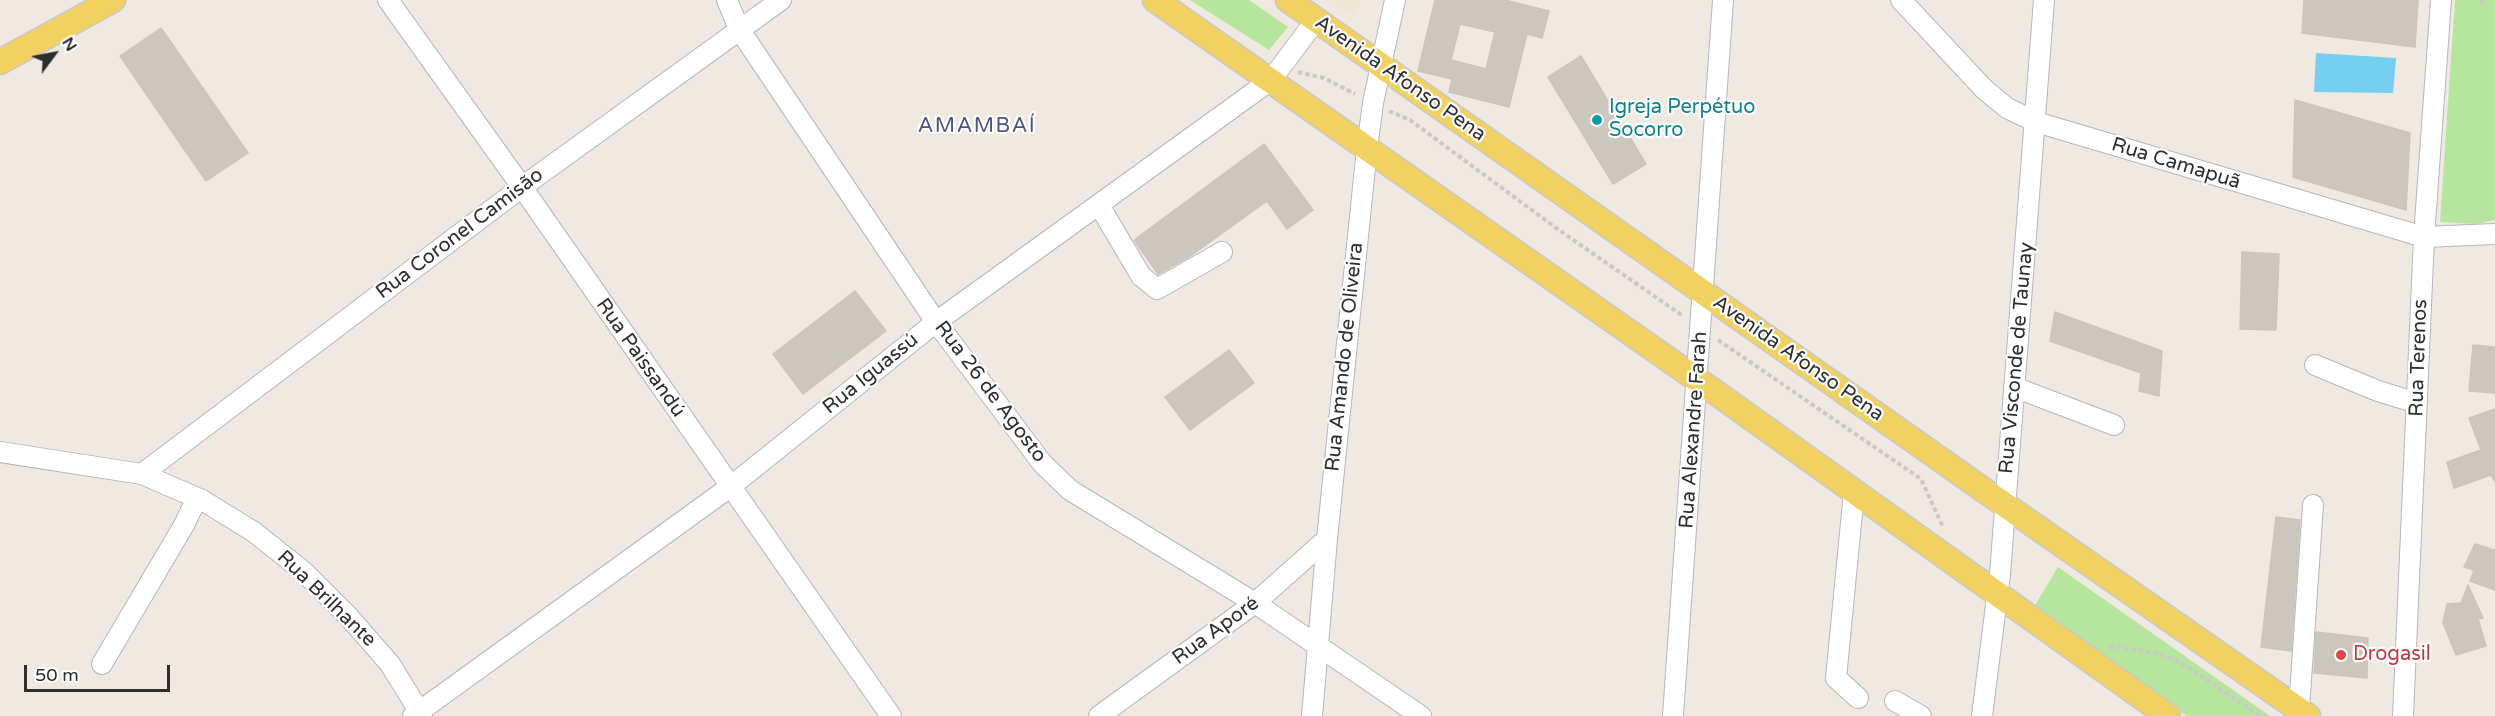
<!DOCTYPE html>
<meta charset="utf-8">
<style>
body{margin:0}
#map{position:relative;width:2495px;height:716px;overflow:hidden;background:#efe9e1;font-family:"Varela Round",sans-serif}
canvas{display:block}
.north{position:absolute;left:24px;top:24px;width:60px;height:60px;-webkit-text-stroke:4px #fff;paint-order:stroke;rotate:58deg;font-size:16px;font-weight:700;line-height:24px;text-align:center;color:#2e2e2e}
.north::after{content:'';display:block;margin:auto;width:21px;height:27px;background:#2e2e2e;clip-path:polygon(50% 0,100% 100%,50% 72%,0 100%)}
.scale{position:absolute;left:24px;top:665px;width:146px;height:27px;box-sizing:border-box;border:3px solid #2e2e2e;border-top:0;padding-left:8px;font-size:18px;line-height:21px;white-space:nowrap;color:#2e2e2e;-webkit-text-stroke:4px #fff;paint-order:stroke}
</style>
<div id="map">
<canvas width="2495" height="716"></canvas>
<div class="north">N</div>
<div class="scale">50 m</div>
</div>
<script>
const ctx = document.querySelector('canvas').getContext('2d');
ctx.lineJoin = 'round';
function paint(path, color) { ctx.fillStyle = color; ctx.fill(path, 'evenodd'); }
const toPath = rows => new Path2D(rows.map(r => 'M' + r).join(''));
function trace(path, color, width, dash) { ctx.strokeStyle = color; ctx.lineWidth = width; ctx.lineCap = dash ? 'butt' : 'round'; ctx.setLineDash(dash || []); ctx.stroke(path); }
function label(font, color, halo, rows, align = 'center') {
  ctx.font = font + ' "Varela Round",sans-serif'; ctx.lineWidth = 4.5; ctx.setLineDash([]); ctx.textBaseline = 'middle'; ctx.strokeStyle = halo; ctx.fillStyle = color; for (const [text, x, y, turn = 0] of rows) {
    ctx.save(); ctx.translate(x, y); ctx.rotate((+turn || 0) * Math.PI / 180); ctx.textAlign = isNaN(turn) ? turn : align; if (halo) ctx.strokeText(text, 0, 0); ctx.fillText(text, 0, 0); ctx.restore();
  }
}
paint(toPath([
 [1331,0,1360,0,1355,17]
]), '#f0e6d1');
paint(toPath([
 [1190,0,1249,0,1288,27,1269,50],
 [2455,0,2495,0,2495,220,2476,224,2440,222],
 [2058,567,2270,716,2187,716,2033,609]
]), '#b6e59e');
paint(toPath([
 [2316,53,2396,58,2393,93,2314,92]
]), '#75cff0');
const building = toPath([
 [1435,0,1505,0,1549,11,1542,38,1527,34,1509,107,1449,92,1452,79,1418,71,1435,0],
 [1460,24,1495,32,1486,69,1451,60,1460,24],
 [2304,0,2418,0,2415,47,2302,33,2304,0],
 [161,28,248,153,206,181,120,56,161,28],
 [1581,56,1646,164,1613,184,1548,77,1581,56],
 [2295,100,2410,133,2406,210,2293,177,2295,100],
 [1264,144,1313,210,1287,229,1267,201,1192,255,1158,274,1134,240,1264,144],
 [2242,252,2279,254,2276,330,2240,329,2242,252],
 [855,291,886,331,803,394,773,354,855,291],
 [2055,312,2162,351,2159,396,2139,391,2141,373,2050,341,2055,312],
 [2473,345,2495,347,2495,393,2469,391,2473,345],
 [1229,350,1254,383,1190,430,1165,397,1229,350],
 [2495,409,2495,482,2491,475,2454,488,2447,462,2481,450,2469,418,2495,409],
 [2276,517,2300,520,2291,651,2261,647,2276,517],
 [2475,544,2495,550,2495,590,2470,581,2474,570,2464,567,2475,544],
 [2468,585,2483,618,2478,619,2486,646,2456,655,2443,623,2447,604,2461,603,2468,585],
 [2316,632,2368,638,2367,678,2314,673,2316,632]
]);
paint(building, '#cbc7bf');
trace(building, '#cbc5ba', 1.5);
const minor = toPath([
 [388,0,522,187,891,716],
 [727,0,739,29,936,322,1042,463,1070,490,1255,603,1421,716],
 [1901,0,1984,89,2007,108,2036,122,2424,237,2495,234],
 [1099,205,1141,276,1157,289,1222,252],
 [2315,365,2378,391,2417,403],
 [2014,387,2114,425],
 [0,452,142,474,202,500,254,532,303,571,348,616,390,664,422,716],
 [142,474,522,187,781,0],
 [1854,492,1836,678,1858,698],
 [102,664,184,525,197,498],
 [1895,701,1921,716],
 [2299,709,2313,505],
 [413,716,730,487,936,322,1271,80,1316,20],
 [1099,716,1255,603,1327,539],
 [1312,716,1327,539,1367,148,1373,103,1395,0],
 [1673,716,1723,0],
 [1982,716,2000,574,2044,0],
 [2403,716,2424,237,2441,0]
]);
const major = toPath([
 [1155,0,1722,397,2168,716],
 [1288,0,2005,505,2308,716],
 [0,62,113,0]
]);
trace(minor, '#b4b7c1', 22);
trace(major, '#c9c9c9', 27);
trace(toPath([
 [2481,0,2483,6],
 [1298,72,1324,78,1355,94],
 [1389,111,1410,120,1556,228,1683,316],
 [1718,340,1921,479,1943,527],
 [2109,646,2156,653,2179,661,2260,716]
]), '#c9c9c9', 4, [4.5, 3]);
trace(minor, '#fff', 20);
trace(major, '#f2d163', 24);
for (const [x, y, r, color] of [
 [1597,120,6,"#0f9aa8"],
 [2341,655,6,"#e0444e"]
]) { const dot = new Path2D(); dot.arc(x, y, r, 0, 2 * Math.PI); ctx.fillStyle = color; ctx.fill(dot); trace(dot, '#fff', 2); }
label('20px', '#2e2e2e', '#fff', [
 ["Avenida Afonso Pena",1400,79,35],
 ["Rua Camapuã",2176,164,17],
 ["Rua Coronel Camisão",460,234,-37],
 ["Rua Amando de Oliveira",1345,357,-84],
 ["Rua Paissandú",640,358,55],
 ["Rua Visconde de Taunay",2017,358,-85],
 ["Rua Terenos",2419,358,-88],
 ["Avenida Afonso Pena",1798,359,35],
 ["Rua Iguassú",871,374,-39],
 ["Rua 26 de Agosto",990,392,53],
 ["Rua Alexandre Farah",1694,430,-86],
 ["Rua Brilhante",326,599,44],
 ["Rua Aporé",1216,631,-36]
]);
label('20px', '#0d838f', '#fff', [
 ["Igreja Perpétuo",1609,108],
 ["Socorro",1609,131]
], 'left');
label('20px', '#be3a42', '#fff', [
 ["Drogasil",2353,655]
], 'left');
ctx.letterSpacing = '1.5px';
label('21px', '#4d5680', '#fff', [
 ["AMAMBAÍ",977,126]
]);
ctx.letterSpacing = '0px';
</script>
